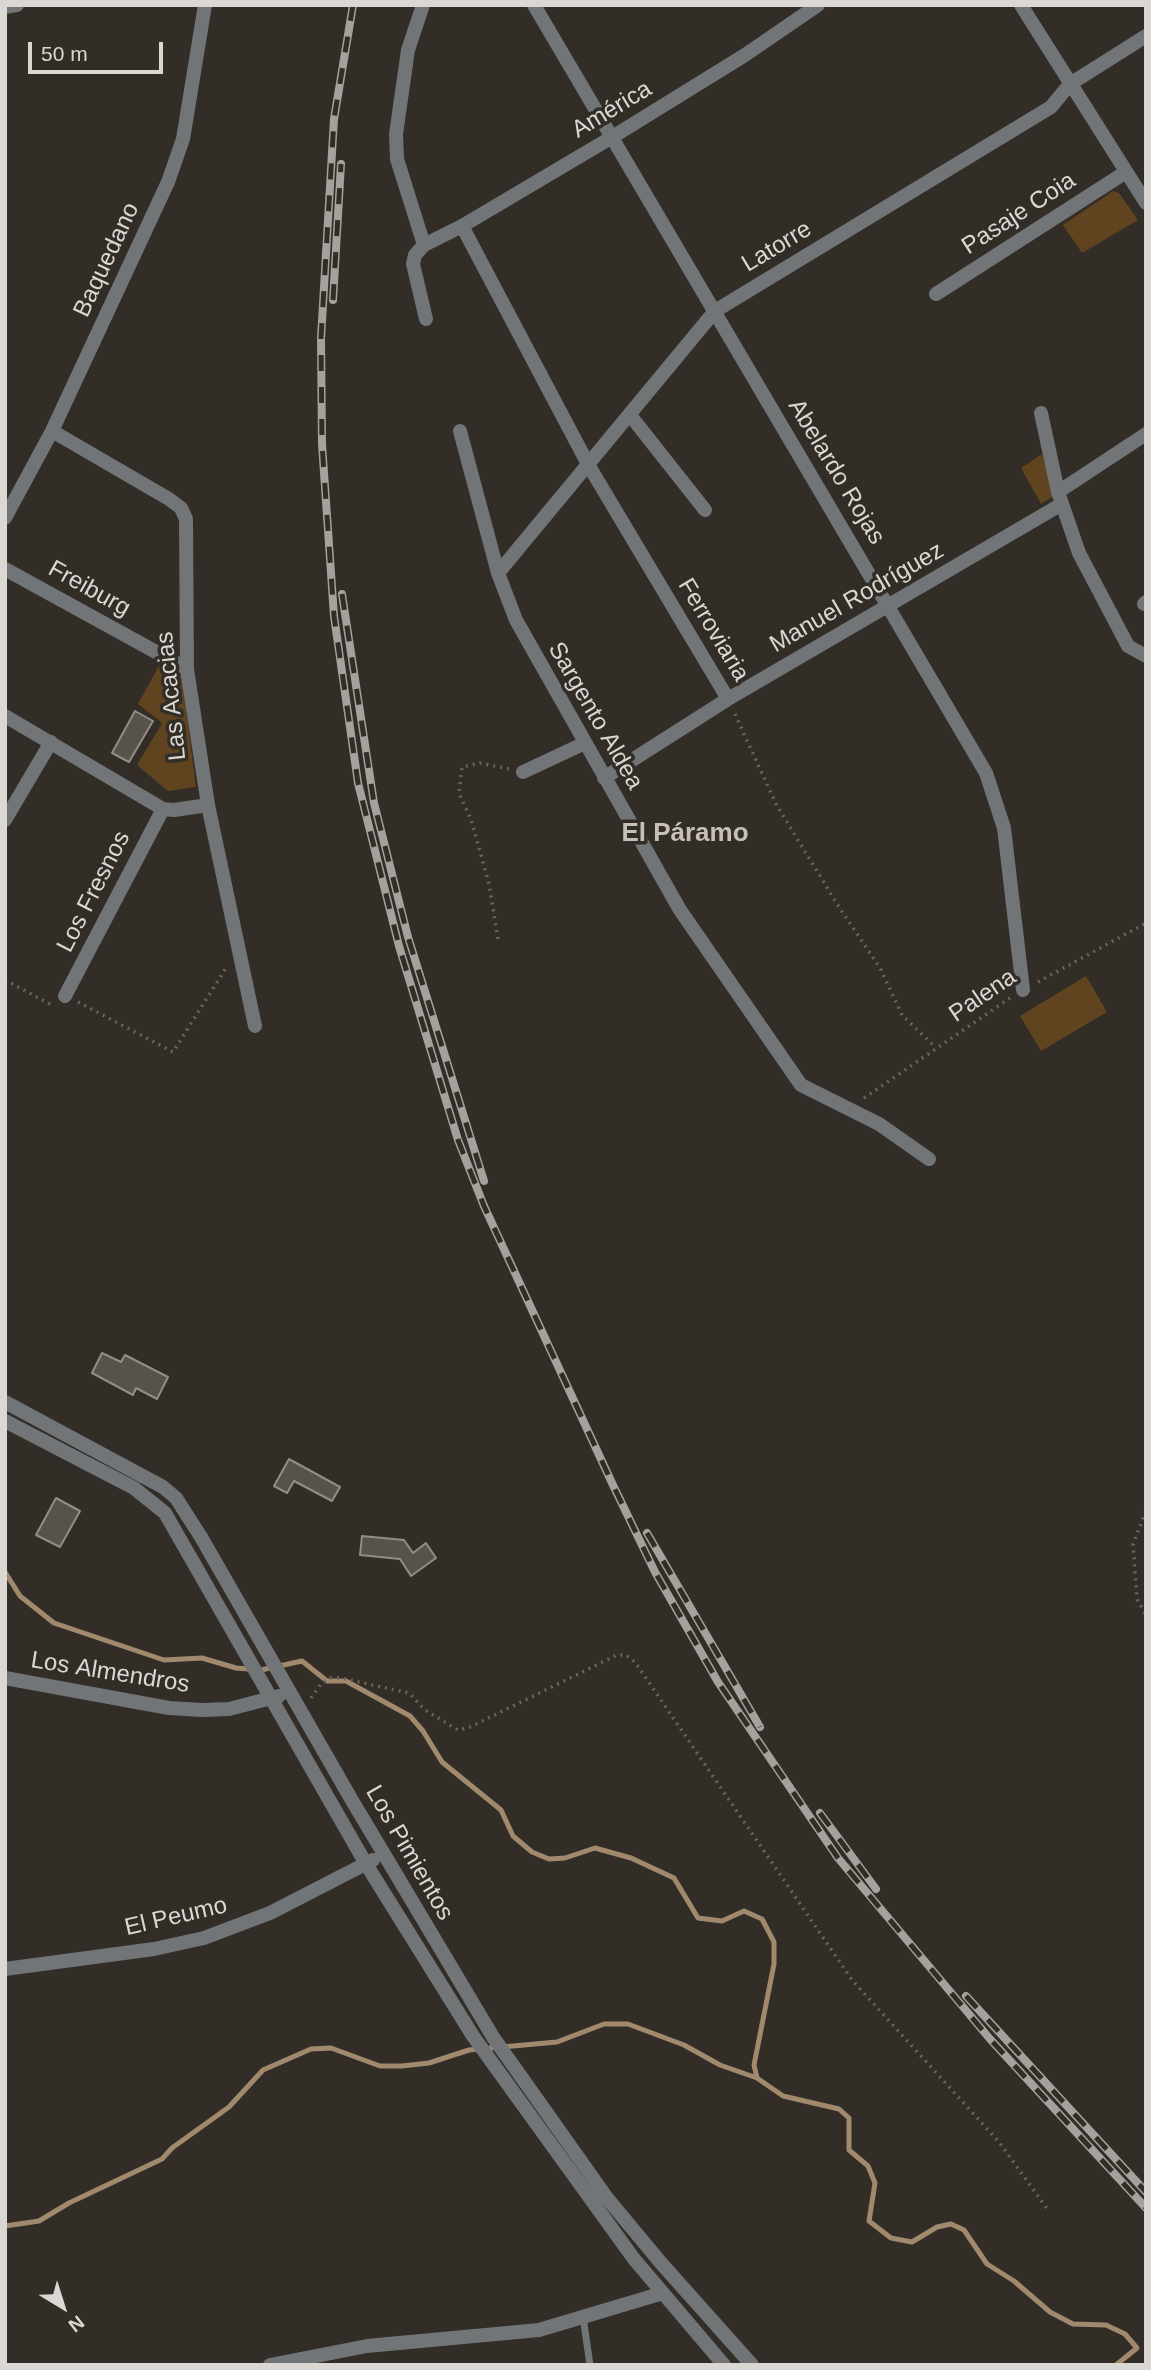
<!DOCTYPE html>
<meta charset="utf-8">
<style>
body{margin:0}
#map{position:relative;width:1151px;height:2370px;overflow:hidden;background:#322d27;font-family:Arial,sans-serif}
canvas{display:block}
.frame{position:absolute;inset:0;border:7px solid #dbd8d4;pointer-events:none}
.north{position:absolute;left:28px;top:2272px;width:70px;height:70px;-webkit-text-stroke:5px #322d27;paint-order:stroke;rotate:142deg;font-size:19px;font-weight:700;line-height:28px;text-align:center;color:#dbd8d4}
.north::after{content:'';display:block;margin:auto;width:24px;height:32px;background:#dbd8d4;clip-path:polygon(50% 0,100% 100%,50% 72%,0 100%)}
.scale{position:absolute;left:28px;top:42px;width:135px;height:32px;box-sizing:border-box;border:4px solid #dbd8d4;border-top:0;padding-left:9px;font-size:21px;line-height:24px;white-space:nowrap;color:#dbd8d4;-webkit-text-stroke:5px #322d27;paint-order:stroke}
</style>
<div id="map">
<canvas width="1151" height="2370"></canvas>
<div class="frame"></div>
<div class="north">N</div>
<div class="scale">50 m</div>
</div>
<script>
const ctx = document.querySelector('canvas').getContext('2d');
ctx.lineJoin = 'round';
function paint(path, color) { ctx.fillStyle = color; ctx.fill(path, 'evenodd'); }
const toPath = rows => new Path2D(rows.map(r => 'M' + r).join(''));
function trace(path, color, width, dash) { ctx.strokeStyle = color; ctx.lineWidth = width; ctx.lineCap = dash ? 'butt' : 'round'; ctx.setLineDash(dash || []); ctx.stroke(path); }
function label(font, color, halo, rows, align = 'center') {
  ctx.font = font + ' Arial,sans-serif'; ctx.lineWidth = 7; ctx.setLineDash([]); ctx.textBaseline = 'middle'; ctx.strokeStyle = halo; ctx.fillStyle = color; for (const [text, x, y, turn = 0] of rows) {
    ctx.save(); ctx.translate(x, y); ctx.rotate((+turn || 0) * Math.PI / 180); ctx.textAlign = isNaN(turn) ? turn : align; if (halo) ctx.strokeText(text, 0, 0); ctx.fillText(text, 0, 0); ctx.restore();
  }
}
paint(toPath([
 [1113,191,1119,193,1138,220,1082,253,1063,225],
 [1042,454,1054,496,1041,504,1021,468],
 [161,662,182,676,196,787,168,791,137,765,162,723,138,704],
 [1086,976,1107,1012,1041,1051,1020,1016]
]), '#604420');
trace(toPath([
 [5,1572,20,1596,54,1623,164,1660,202,1658,236,1668,261,1670,302,1661,327,1681,346,1681,410,1716,423,1731,442,1762,501,1810,513,1836,532,1852,549,1859,565,1858,595,1848,631,1858,674,1878,698,1918,722,1921,744,1911,762,1919,774,1942,774,1964,754,2065,757,2078,783,2096,839,2109,849,2118,849,2150,868,2166,875,2183,869,2221,891,2238,912,2242,937,2227,951,2224,964,2230,987,2264,1014,2281,1050,2312,1073,2324,1106,2325,1125,2334,1137,2348,1116,2365],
 [5,2226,39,2221,69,2203,162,2159,172,2148,229,2107,263,2070,311,2049,331,2048,380,2066,402,2066,429,2063,469,2050,557,2042,604,2024,628,2024,684,2045,720,2065,757,2078]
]), '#a0896c', 5);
const building = toPath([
 [135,711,153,721,129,762,112,753,135,711],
 [102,1353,121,1362,125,1355,168,1377,157,1399,136,1388,133,1395,92,1373,102,1353],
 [289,1459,340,1487,332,1501,294,1481,287,1493,274,1486,289,1459],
 [56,1498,80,1511,60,1547,36,1535,56,1498],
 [362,1536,404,1540,413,1553,426,1543,436,1558,411,1576,400,1559,360,1555,362,1536]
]);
paint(building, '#57524b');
trace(building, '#938d86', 2);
trace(toPath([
 [735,714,776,804,837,904,880,968,902,1015,935,1047],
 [498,939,489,884,471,819,459,794,462,767,480,763,509,769],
 [5,980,50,1004],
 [1038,982,1146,923],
 [78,1002,173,1052,226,968],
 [864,1098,1010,998],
 [1146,1511,1133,1544,1137,1599,1146,1615],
 [311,1698,321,1684,330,1678,341,1678,409,1693,425,1710,458,1730,470,1727,617,1655,626,1655,635,1662,852,1980,999,2142,1048,2210]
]), '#69655f', 3.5, [2, 5]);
trace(toPath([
 [583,2317,590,2365]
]), '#717577', 7);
trace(toPath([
 [423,5,408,50,396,134,397,159,424,245],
 [534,5,986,773,1004,828,1023,990],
 [1021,5,1146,203],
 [5,7,17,5],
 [462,226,589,466,728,699],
 [936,294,1126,172],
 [426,319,413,264,415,255,424,245,462,226,614,136,745,55,818,5],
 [1041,413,1058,492,1079,553,1128,646,1146,656],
 [630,415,705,510],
 [52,431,169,499,181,508,186,519,187,669,208,805,255,1026],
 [460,431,498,573,516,620,680,910,801,1085,879,1124,929,1159],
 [1058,492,1146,434],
 [5,518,52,431,168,182,183,139,205,5],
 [5,569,187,669],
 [498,573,715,311,1051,107,1070,84,1146,36],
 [1144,604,1146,602],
 [5,716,163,809,174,810,208,805],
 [523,772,585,743],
 [604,778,728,699,1062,504],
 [5,820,51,742],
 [65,996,163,809],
 [5,1402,163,1487,176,1498,201,1537,350,1797,493,2037,607,2198,661,2263,752,2365],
 [5,1421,134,1488,165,1513,366,1864,473,2036,634,2259,724,2365],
 [5,1678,169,1708,202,1710,229,1709,279,1696],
 [5,1969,154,1949,204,1938,270,1913,373,1860],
 [270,2365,367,2346,539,2330,663,2293]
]), '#717577', 14);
const rail = toPath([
 [353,5,334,119,321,338,322,444,334,616,358,783,399,946,458,1140,484,1206,612,1483,655,1572,718,1682,838,1858,990,2039,1146,2208],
 [333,300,341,164],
 [342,594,374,803,408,937,484,1181],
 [647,1533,760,1727],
 [820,1813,876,1889],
 [966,1996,1146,2192]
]);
trace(rail, '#a5a19c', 8);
trace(rail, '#322d27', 5, [16]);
label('24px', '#dbd8d4', '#322d27', [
 ["América",612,110,-31],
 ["Pasaje Coia",1019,214,-33],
 ["Latorre",777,247,-31],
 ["Baquedano",107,260,-65],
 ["Abelardo Rojas",836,472,59],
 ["Freiburg",89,589,29],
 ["Manuel Rodríguez",857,598,-30],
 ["Ferroviaria",713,630,59],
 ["Las Acacias",172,696,-96],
 ["Sargento Aldea",595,716,60],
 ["Los Fresnos",94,892,-63],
 ["Palena",983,996,-34],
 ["Los Almendros",110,1673,9],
 ["Los Pimientos",409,1853,60],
 ["El Peumo",176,1917,-13]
]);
label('bold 26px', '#c7c0b9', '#322d27', [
 ["El Páramo",685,834]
]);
</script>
